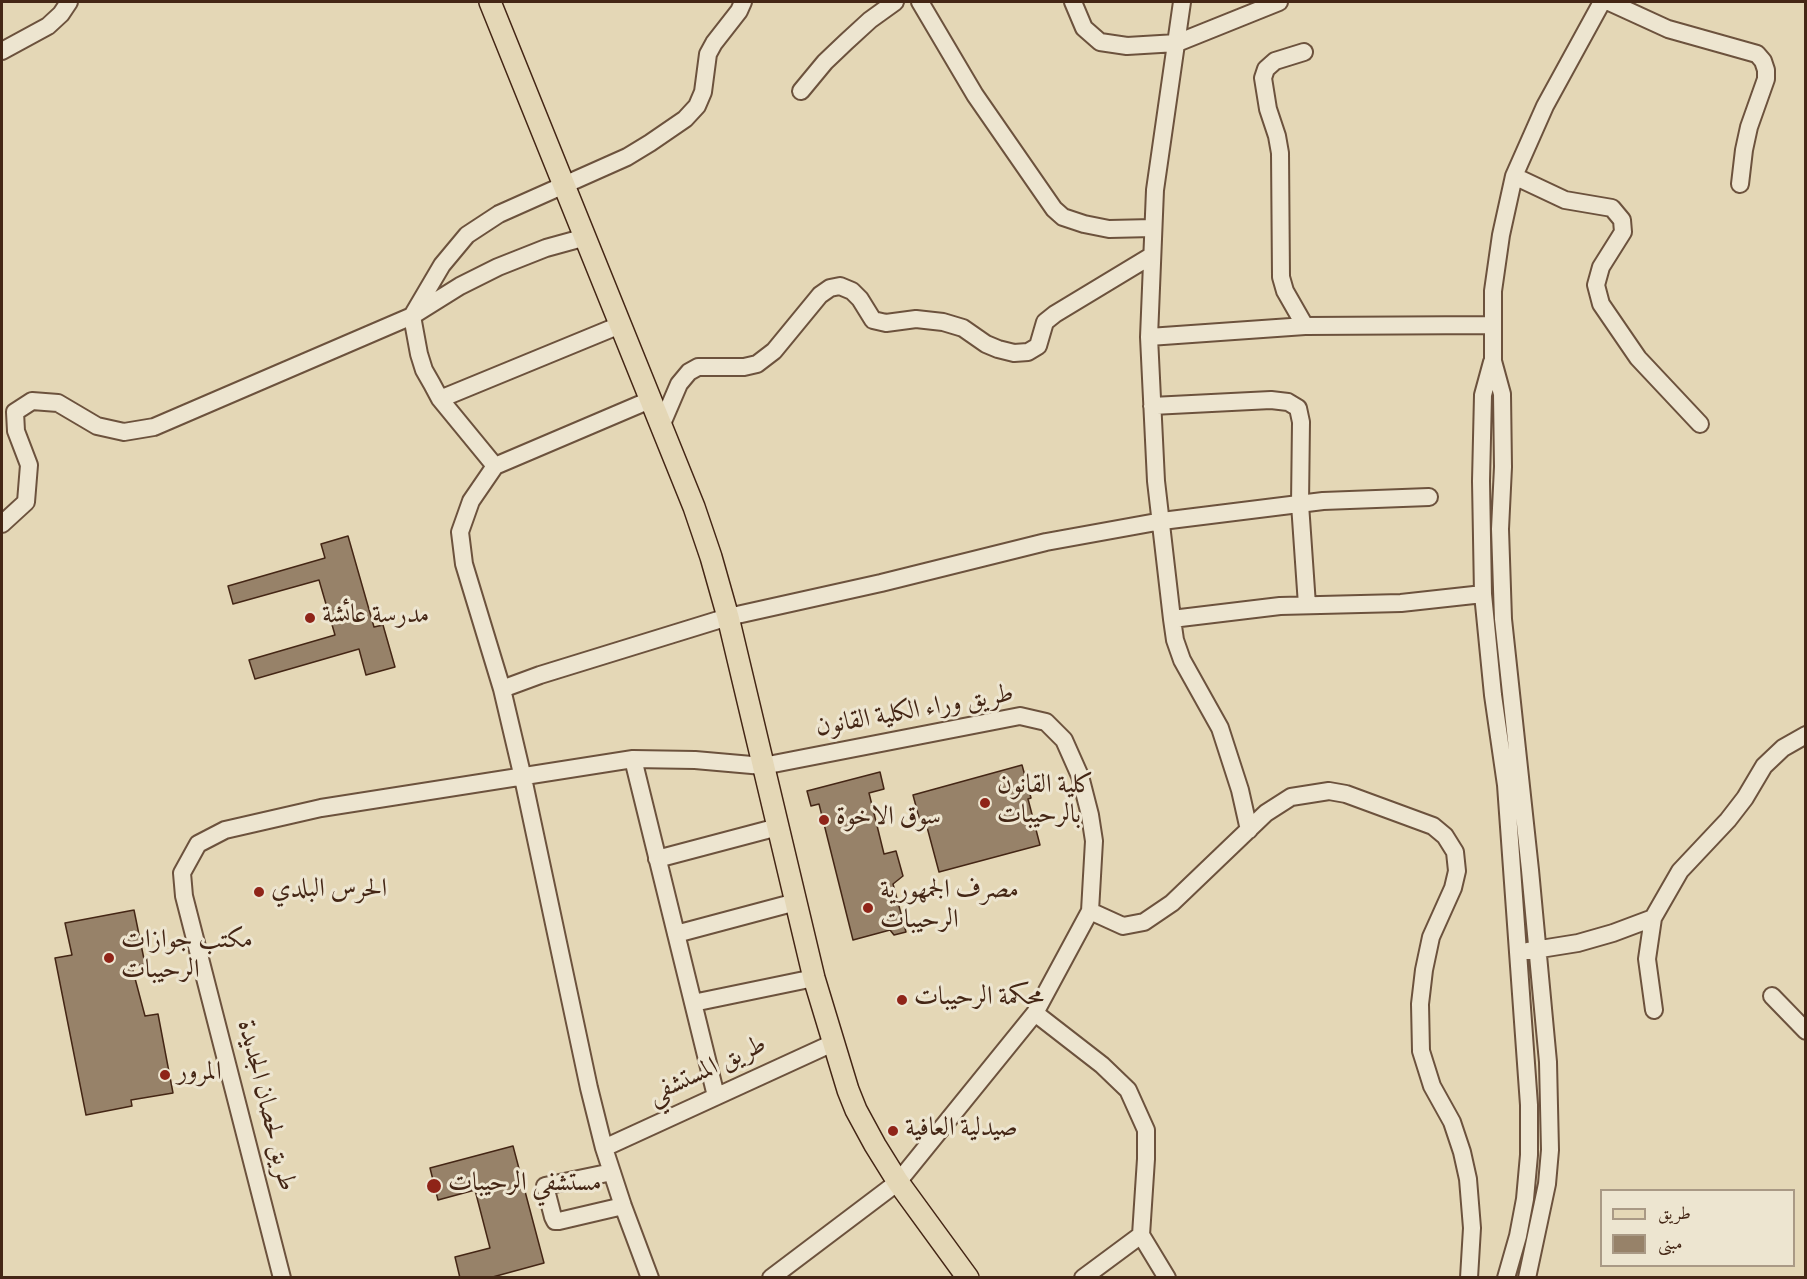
<!DOCTYPE html>
<meta charset="utf-8">
<style>
body{margin:0}
#map{position:relative;width:1807px;height:1279px;overflow:hidden;background:#e4d7b6;font-family:"Sorts Mill Goudy",Amiri,serif}
canvas{display:block}
.frame{position:absolute;inset:0;border:3px solid #442615;pointer-events:none}
.legend{position:absolute;left:1600px;top:1189px;width:195px;height:78px;box-sizing:border-box;background:#ede5d0;border:2px solid #a99985;margin:0;padding:8px 10px;list-style:none;font-size:18px;color:#442615}
.legend li{display:flex;align-items:center;gap:12px;height:30px}
.legend b{width:30px;border:2px solid #a99985}
</style>
<div id="map">
<canvas width="1807" height="1279"></canvas>
<div class="frame"></div>
<ul class="legend">
<li><b style="height:8px;background:#e4d7b6"></b>طريق</li>
<li><b style="height:16px;background:#978269"></b>مبنى</li>
</ul>
</div>
<script>
const ctx = document.querySelector('canvas').getContext('2d');
ctx.lineJoin = 'round';
function paint(path, color) { ctx.fillStyle = color; ctx.fill(path, 'evenodd'); }
const toPath = rows => new Path2D(rows.map(r => 'M' + r).join(''));
function trace(path, color, width, dash) { ctx.strokeStyle = color; ctx.lineWidth = width; ctx.lineCap = dash ? 'butt' : 'round'; ctx.setLineDash(dash || []); ctx.stroke(path); }
function label(font, color, halo, rows, align = 'center') {
  ctx.font = font + ' "Sorts Mill Goudy",Amiri,serif'; ctx.lineWidth = 6; ctx.setLineDash([]); ctx.textBaseline = 'middle'; ctx.strokeStyle = halo; ctx.fillStyle = color; for (const [text, x, y, turn = 0] of rows) {
    ctx.save(); ctx.translate(x, y); ctx.rotate((+turn || 0) * Math.PI / 180); ctx.textAlign = isNaN(turn) ? turn : align; if (halo) ctx.strokeText(text, 0, 0); ctx.fillText(text, 0, 0); ctx.restore();
  }
}
const building = toPath([
 [348,536,374,627,383,625,395,667,366,675,359,649,255,679,249,660,335,635,319,580,233,604,228,586,325,558,321,544,348,536],
 [1022,765,1031,798,1028,799,1040,845,939,872,927,827,922,829,913,795,1022,765],
 [880,772,884,789,869,793,884,854,896,851,903,876,893,884,906,932,894,935,890,930,853,940,819,804,811,806,807,791,880,772],
 [134,910,145,964,132,967,145,1016,158,1014,173,1093,131,1100,132,1106,86,1115,55,958,72,955,65,923,134,910],
 [513,1146,544,1263,489,1278,460,1278,455,1257,490,1248,475,1190,438,1200,430,1168,513,1146]
]);
paint(building, '#978269');
trace(building, '#442615', 1.5);
const minor = toPath([
 [920,2,975,95,1054,209,1063,217,1084,224,1109,229,1153,228],
 [1073,2,1084,28,1100,42,1127,46,1177,43,1279,2],
 [1182,2,1155,190,1149,337,1156,481,1172,619,1280,606,1401,603,1483,594],
 [1609,2,1668,29,1757,54,1763,61,1766,70,1766,79,1749,127,1744,150,1740,184],
 [2,51,48,26,61,14,69,2],
 [1304,52,1275,61,1266,69,1263,78,1268,109,1277,136,1280,153,1281,277,1285,291,1305,326],
 [801,91,825,62,846,42,870,20,895,2],
 [1514,176,1565,200,1612,208,1622,220,1623,232,1601,267,1596,285,1601,304,1638,358,1700,424],
 [1149,337,1305,326,1492,325],
 [1492,362,1483,395,1481,481,1483,594,1493,695,1506,785,1529,1105,1529,1155,1525,1199,1518,1236,1506,1278],
 [440,399,620,325],
 [650,400,495,466,471,501,460,532,464,564,502,689,523,778,589,1088,604,1148,623,1206,650,1278],
 [1152,406,1271,400,1288,402,1298,408,1301,422,1300,504,1307,605],
 [661,426,679,384,689,372,698,367,744,367,757,364,774,351,820,295,830,288,840,286,852,291,860,299,873,320,886,323,916,319,943,322,963,328,986,344,998,349,1014,353,1028,352,1038,346,1045,322,1055,314,1151,256],
 [495,466,440,399,432,384,424,370,419,354,412,316,442,265,467,235,499,214,627,157,650,143,685,119,697,106,703,92,708,54,714,43,739,11,743,2],
 [2,524,26,502,29,465,16,431,15,412,32,401,58,403,97,426,124,432,154,427,412,316,460,286,498,267,546,248,586,237],
 [1172,619,1175,640,1182,660,1220,728,1240,790,1249,830],
 [502,689,540,675,728,617,881,583,1046,542,1162,521,1323,501,1429,497],
 [633,759,716,1096],
 [657,859,778,827],
 [1090,911,1123,926,1144,922,1172,903,1266,813,1291,797,1329,791,1346,794,1433,826,1445,836,1455,852,1457,871,1453,888,1431,937,1424,970,1420,1004,1421,1051,1432,1086,1452,1122,1462,1152,1468,1179,1472,1228,1469,1278],
 [1653,918,1647,959,1654,1010],
 [676,934,796,902],
 [1528,951,1578,943,1613,933,1653,918,1680,871,1728,820,1745,798,1764,766,1783,748,1806,735],
 [1772,996,1806,1031],
 [693,1003,814,978],
 [1035,1013,1102,1065,1128,1090,1146,1130,1146,1159,1141,1235,1083,1278],
 [604,1148,833,1043],
 [612,1172,545,1186,553,1217,555,1221,559,1221,623,1206],
 [1141,1235,1167,1278],
 [282,1278,184,896,182,873,198,844,225,830,321,808,633,759,695,760,763,766,1020,716,1046,722,1064,740,1080,776,1090,815,1094,841,1090,911,1035,1013,898,1182,771,1278],
 [1527,1278,1547,1184,1550,1150,1548,1062,1530,870,1503,619,1500,529,1503,467,1502,394,1493,361,1493,291,1501,235,1514,176,1545,106,1602,2]
]);
const major = toPath([
 [490,2,694,507,711,557,728,617,814,978,848,1090,856,1110,875,1145,898,1182,968,1278]
]);
trace(minor, '#6c523d', 20);
trace(major, '#442615', 24);
trace(minor, '#ede5d0', 16);
trace(major, '#e4d7b6', 21);
for (const [x, y, r, color] of [
 [310,618,6,"#8f2418"],
 [985,803,6,"#8f2418"],
 [824,820,6,"#8f2418"],
 [259,892,6,"#8f2418"],
 [868,908,6,"#8f2418"],
 [109,958,6,"#8f2418"],
 [902,1000,6,"#8f2418"],
 [165,1075,6,"#8f2418"],
 [893,1131,6,"#8f2418"],
 [434,1186,8,"#8f2418"]
]) { const dot = new Path2D(); dot.arc(x, y, r, 0, 2 * Math.PI); ctx.fillStyle = color; ctx.fill(dot); trace(dot, '#ede5d0', 2); }
label('26px', '#442615', '#ede5d0', [
 ["مدرسة عائشة",322,618],
 ["كلية القانون",997,788],
 ["بالرحيبات",997,818],
 ["سوق الاخوة",836,820],
 ["الحرس البلدي",271,892],
 ["مصرف الجمهورية",880,893],
 ["الرحيبات",880,923],
 ["مكتب جوازات",121,943],
 ["الرحيبات",121,973],
 ["محكمة الرحيبات",914,1000],
 ["المرور",177,1075],
 ["صيدلية العافية",905,1131],
 ["مستشفي الرحيبات",448,1186]
], 'left');
label('26px', '#442615', '#ede5d0', [
 ["طريق وراء الكلية القانون",915,713,-10],
 ["طريق المستشفي",708,1072,-25],
 ["طريق لحصان الجديدة",264,1106,76]
]);
</script>
